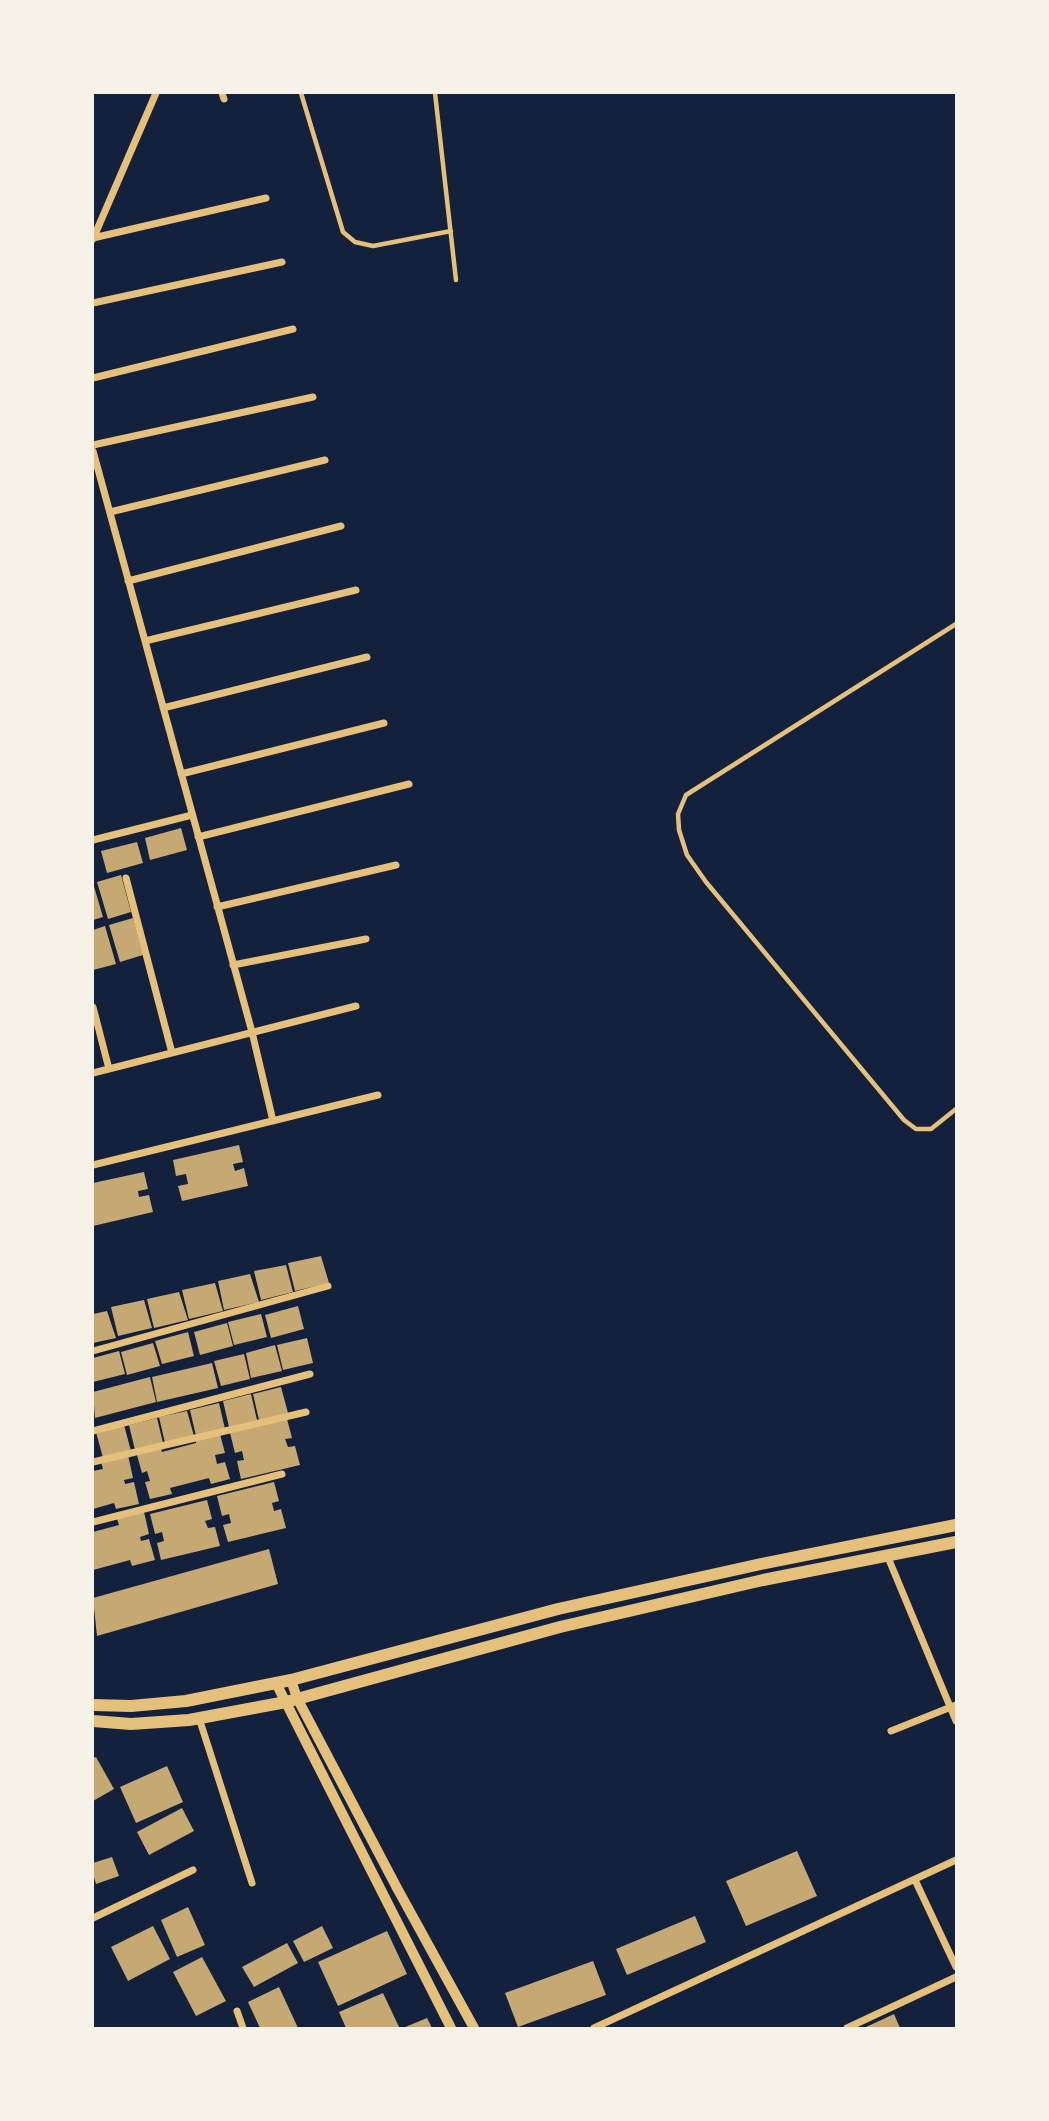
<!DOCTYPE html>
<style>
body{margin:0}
#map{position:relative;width:1049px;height:2121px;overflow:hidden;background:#14213d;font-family:"DM Sans",sans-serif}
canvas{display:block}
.frame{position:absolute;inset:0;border:94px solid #f6f1e7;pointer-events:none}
</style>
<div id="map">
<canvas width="1049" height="2121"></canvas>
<div class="frame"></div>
</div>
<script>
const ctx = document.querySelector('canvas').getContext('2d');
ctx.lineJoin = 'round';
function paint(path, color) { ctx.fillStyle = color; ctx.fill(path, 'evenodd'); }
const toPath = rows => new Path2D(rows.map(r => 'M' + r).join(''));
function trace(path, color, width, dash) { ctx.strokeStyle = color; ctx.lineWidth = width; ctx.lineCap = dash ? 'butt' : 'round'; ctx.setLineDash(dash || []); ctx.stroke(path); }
paint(toPath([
 [181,828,187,850,150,860,145,838],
 [137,842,143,863,107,873,101,851],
 [121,875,131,912,108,919,97,882],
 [93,883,103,917,93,920],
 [133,918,143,955,120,962,109,925],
 [105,926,116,964,93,970,93,930],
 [239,1145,243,1162,233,1164,235,1171,244,1168,248,1186,182,1201,178,1186,188,1184,186,1174,176,1176,173,1160],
 [144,1172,148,1189,138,1191,139,1197,149,1195,153,1212,93,1226,93,1183],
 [321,1256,329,1283,295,1291,288,1263],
 [286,1265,293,1292,261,1300,254,1271],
 [250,1274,259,1302,224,1310,218,1281],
 [215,1283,223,1311,189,1319,182,1290],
 [179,1292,188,1320,154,1328,147,1299],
 [144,1300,152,1328,118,1336,111,1307],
 [298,1306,304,1329,271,1338,265,1315],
 [107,1311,116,1338,93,1343,93,1314],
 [261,1314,267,1337,234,1345,228,1322],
 [227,1323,233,1346,200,1355,194,1332],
 [188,1332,194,1356,162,1364,155,1341],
 [307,1338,313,1363,283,1370,277,1345],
 [153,1343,160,1366,127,1375,121,1352],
 [275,1345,282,1371,251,1378,246,1353],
 [119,1351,125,1374,93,1382,93,1358],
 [244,1354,250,1379,221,1386,214,1361],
 [212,1363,218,1388,157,1402,152,1377],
 [150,1377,156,1402,95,1418,93,1392],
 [281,1387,288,1413,259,1420,253,1394],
 [251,1394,257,1420,229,1427,223,1401],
 [219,1403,225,1429,196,1436,190,1410],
 [187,1411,194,1436,165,1443,159,1417],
 [157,1418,163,1443,135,1450,129,1425],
 [287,1419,292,1438,285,1439,288,1447,295,1446,300,1465,241,1479,237,1461,244,1460,242,1451,235,1453,230,1433],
 [124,1425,131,1451,103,1458,96,1432],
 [220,1434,225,1453,215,1455,217,1464,225,1462,230,1479,211,1484,209,1478,170,1488,172,1494,150,1499,145,1482,150,1481,147,1471,142,1473,137,1455,161,1449,162,1452,196,1443,196,1440],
 [128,1455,133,1478,124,1480,125,1484,134,1482,139,1504,116,1509,114,1503,93,1509,93,1471,103,1469,101,1462],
 [274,1482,279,1501,272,1503,274,1511,281,1509,286,1528,228,1542,223,1525,231,1523,229,1514,222,1516,217,1496],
 [207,1500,212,1519,205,1521,208,1528,215,1527,220,1546,161,1560,157,1543,164,1541,162,1532,155,1534,150,1514],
 [144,1512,149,1534,140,1537,141,1541,149,1539,155,1560,132,1566,130,1560,93,1570,93,1532,119,1525,117,1519],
 [269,1549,278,1584,97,1636,93,1598],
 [96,1757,114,1789,93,1801,93,1758],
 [167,1766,183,1802,136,1823,120,1787],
 [182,1808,194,1831,149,1855,137,1832],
 [797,1851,817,1896,746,1926,726,1881],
 [112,1857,119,1876,96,1884,93,1874,93,1863],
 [188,1907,205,1945,177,1957,161,1920],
 [695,1916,706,1942,627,1975,616,1949],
 [153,1926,170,1959,128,1981,111,1947],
 [322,1926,333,1948,304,1962,293,1941],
 [387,1931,407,1974,338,2006,318,1962],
 [287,1943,298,1963,254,1987,242,1967],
 [202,1957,226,2001,196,2016,173,1972],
 [593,1961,606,1995,518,2027,505,1993],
 [279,1987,298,2028,260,2028,248,2002],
 [383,1993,399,2027,346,2028,339,2012],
 [894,2014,900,2028,864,2028],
 [427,2018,432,2028,403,2028]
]), '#c6a872');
trace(toPath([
 [301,93,343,232,355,242,373,246,451,231],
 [435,93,456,280],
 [956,624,686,795,678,814,679,830,687,855,706,882,904,1120,916,1129,931,1129,956,1109]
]), '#e5c07b', 4.5);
trace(toPath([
 [222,93,224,99],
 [93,238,266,198],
 [93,239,156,93],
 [93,303,282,262],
 [93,378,293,329],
 [93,445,313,397],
 [93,451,252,1032,273,1121],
 [110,512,325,460],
 [128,581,341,526],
 [145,641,356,590],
 [163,708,367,657],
 [181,774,384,723],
 [198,837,409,784],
 [93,840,192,815],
 [126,878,172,1053],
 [217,907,396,865],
 [233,965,366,939],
 [93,1007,109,1069],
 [93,1073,356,1006],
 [93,1165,378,1095],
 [93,1351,328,1286],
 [93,1431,310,1374],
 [93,1462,306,1412],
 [93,1522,282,1474],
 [887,1555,956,1721],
 [199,1718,252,1883],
 [891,1731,956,1705],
 [915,1880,956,1967],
 [93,1918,193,1870],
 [237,2011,243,2028],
 [594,2028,956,1860],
 [847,2028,956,1977]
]), '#e5c07b', 7);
trace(toPath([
 [291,1680,297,1698,397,1888,474,2028],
 [276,1683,451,2028]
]), '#e5c07b', 10);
trace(toPath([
 [93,1705,131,1706,186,1701,291,1680,558,1609,761,1564,956,1525],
 [93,1721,131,1724,189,1720,286,1702,560,1627,763,1580,956,1542]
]), '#e5c07b', 12);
</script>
